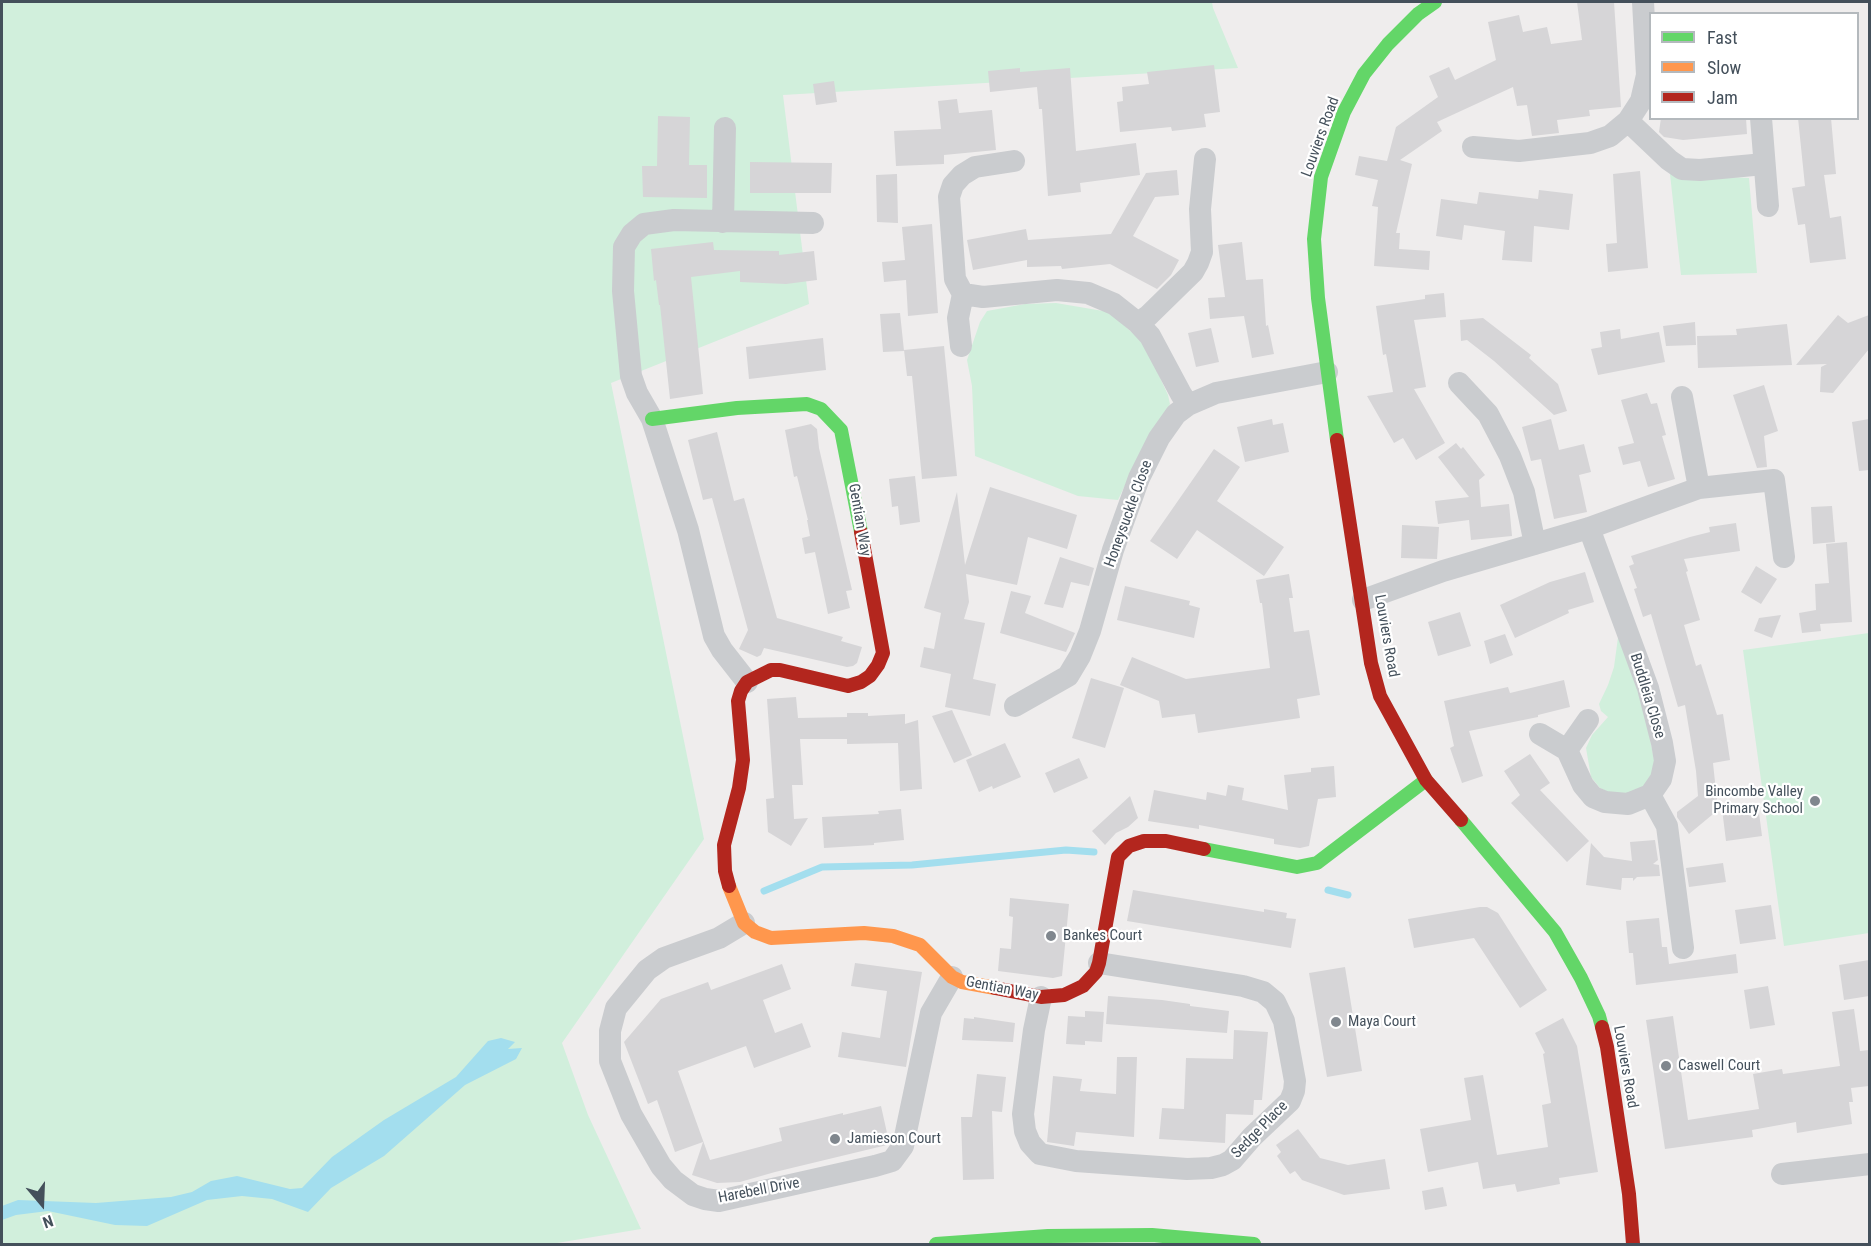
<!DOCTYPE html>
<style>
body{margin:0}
#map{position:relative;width:1871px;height:1246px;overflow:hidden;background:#efeded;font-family:"Roboto Condensed",sans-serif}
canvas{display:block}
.frame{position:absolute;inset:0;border:3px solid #44505b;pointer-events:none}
.legend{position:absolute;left:1649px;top:12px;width:210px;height:108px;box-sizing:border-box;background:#fff;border:2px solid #b4b9bd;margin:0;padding:8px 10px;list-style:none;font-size:18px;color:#44505b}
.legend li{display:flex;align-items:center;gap:12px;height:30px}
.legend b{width:30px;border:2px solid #b4b9bd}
.north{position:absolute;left:12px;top:1174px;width:60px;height:60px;-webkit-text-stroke:4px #fff;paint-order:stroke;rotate:161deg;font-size:16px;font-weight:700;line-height:24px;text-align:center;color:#44505b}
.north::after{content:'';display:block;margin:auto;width:21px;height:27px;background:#44505b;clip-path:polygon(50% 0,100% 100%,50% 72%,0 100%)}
</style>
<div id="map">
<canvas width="1871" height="1246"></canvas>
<div class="frame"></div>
<ul class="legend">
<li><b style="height:8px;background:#63d668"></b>Fast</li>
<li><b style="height:8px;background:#ff974d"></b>Slow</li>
<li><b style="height:8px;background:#b3261e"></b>Jam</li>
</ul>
<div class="north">N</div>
</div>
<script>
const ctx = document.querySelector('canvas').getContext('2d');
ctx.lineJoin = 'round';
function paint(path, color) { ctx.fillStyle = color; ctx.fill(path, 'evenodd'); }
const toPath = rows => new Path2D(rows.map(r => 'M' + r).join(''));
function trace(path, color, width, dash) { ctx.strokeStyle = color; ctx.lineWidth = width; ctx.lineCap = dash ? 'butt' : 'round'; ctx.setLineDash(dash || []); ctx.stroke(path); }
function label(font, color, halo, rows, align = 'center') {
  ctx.font = font + ' "Roboto Condensed",sans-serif'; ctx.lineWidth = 4.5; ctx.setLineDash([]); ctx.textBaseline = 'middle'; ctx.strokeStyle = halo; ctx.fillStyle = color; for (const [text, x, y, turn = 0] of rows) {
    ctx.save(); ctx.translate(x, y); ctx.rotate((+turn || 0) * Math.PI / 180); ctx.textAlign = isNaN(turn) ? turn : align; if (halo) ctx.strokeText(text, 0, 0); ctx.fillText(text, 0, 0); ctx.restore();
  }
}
paint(toPath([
 [2,2,1212,2,1213,8,1238,68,783,95,809,304,611,383,704,839,562,1043,588,1115,641,1229,551,1244,2,1244],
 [1670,174,1749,178,1757,273,1681,275],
 [1056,303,1109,312,1144,343,1168,395,1170,404,1136,462,1118,500,1078,496,975,456,972,386,967,360,980,322,987,311,1025,304],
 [1619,630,1642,697,1656,770,1649,784,1624,795,1610,793,1600,788,1591,777,1586,748,1592,735,1608,717,1601,711,1599,704,1608,685,1614,667],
 [1869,633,1869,933,1784,946,1743,650]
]), '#d1efdc');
paint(toPath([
 [501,1038,515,1042,508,1049,522,1048,516,1059,465,1085,384,1156,331,1188,308,1212,272,1199,242,1196,207,1200,147,1226,115,1225,48,1211,16,1215,2,1220,2,1206,18,1200,96,1203,171,1197,192,1192,211,1181,237,1176,290,1189,302,1188,332,1157,384,1120,456,1077,488,1041]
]), '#a3deee');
trace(toPath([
 [1328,890,1348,895],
 [764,891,822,867,912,865,1066,850,1094,852]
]), '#a3deee', 7);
paint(toPath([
 [1577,2,1614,2,1621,107,1589,110,1590,116,1557,120,1559,133,1532,136,1527,105,1517,106,1513,87,1437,122,1442,131,1400,160,1412,164,1396,233,1400,233,1399,249,1430,251,1429,270,1374,266,1378,207,1372,206,1378,180,1355,175,1359,156,1387,161,1396,127,1438,97,1429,76,1449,67,1455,80,1496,60,1488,22,1519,15,1523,32,1547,27,1551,44,1582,40],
 [1214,65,1220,112,1204,114,1206,127,1172,131,1171,127,1120,132,1117,102,1123,101,1122,87,1149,84,1147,72],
 [1020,68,1020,72,1070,68,1076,151,1136,143,1140,175,1080,183,1081,192,1048,196,1042,109,1039,109,1037,87,990,92,988,71],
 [834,81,837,102,816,105,813,84],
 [957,99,959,113,992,110,996,150,944,155,944,164,896,166,894,131,941,129,938,101],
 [658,116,690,117,689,165,707,165,707,198,643,197,642,166,657,166],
 [1661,118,1746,118,1747,134,1683,140,1664,137,1659,132],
 [1798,118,1831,118,1836,174,1824,175,1830,218,1841,216,1846,259,1810,263,1805,224,1798,225,1792,188,1805,186],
 [750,162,832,163,831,193,750,193],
 [1177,170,1179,195,1155,197,1133,236,1179,260,1171,275,1157,289,1110,264,1062,269,1061,266,1027,267,1027,260,973,270,967,240,1026,229,1028,240,1111,234,1146,173],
 [1640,171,1648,268,1608,272,1606,244,1617,243,1613,174],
 [897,174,898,223,877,222,876,175],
 [1539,190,1573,194,1569,230,1534,226,1532,262,1502,260,1505,231,1464,225,1462,240,1436,236,1441,199,1477,204,1479,192,1538,199],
 [932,224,938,313,908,316,906,280,884,282,882,262,905,260,902,227],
 [713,242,714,250,779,251,779,255,814,251,817,280,786,284,740,282,740,271,691,277,703,394,670,399,660,305,659,305,656,280,654,281,651,249],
 [1242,242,1246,280,1263,279,1266,326,1268,325,1274,354,1252,358,1244,316,1210,319,1208,298,1225,297,1218,245],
 [1444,293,1446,317,1414,320,1426,387,1414,389,1445,443,1416,460,1403,438,1394,443,1367,396,1393,392,1386,354,1383,355,1376,306,1425,299,1425,295],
 [900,313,904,351,883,352,880,314],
 [1838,315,1848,323,1869,315,1869,349,1833,393,1820,392,1821,367,1827,364,1796,365],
 [1483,318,1531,355,1529,358,1558,384,1567,411,1554,415,1494,361,1467,340,1461,341,1460,320],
 [1695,322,1696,345,1666,346,1663,326],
 [1787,324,1792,365,1698,368,1697,336,1737,335,1736,329],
 [1211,328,1219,362,1196,367,1188,333],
 [1620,329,1621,339,1659,332,1665,362,1598,375,1591,349,1602,347,1600,332],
 [823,338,826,370,749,379,746,347],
 [944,346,957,476,922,479,912,376,907,376,904,350],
 [1764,385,1778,431,1764,436,1767,467,1757,468,1733,395],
 [1647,393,1651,404,1657,403,1666,435,1662,436,1675,479,1648,487,1640,461,1623,465,1618,447,1634,443,1621,400],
 [1272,419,1273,425,1283,423,1289,452,1245,462,1237,427],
 [1551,419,1559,450,1584,444,1591,472,1579,475,1587,512,1554,519,1541,459,1531,461,1522,427],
 [1869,419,1869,470,1859,471,1852,422],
 [811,424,817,429,819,448,852,590,846,591,850,608,828,614,815,552,805,554,802,538,810,536,807,520,808,520,797,476,794,477,785,430],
 [717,432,734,501,744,498,777,618,843,637,841,641,862,647,857,663,853,666,847,667,764,648,761,655,757,657,739,649,748,630,712,498,703,500,688,440],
 [1456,443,1461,449,1463,447,1485,475,1479,480,1481,507,1509,504,1512,536,1471,540,1469,520,1438,524,1435,501,1469,497,1438,457],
 [1214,449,1240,467,1217,501,1284,547,1264,576,1197,530,1177,559,1150,541],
 [915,476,920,522,900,525,898,506,892,507,889,479],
 [990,487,1077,515,1067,549,1028,537,1017,585,966,574,969,602,964,619,985,623,973,679,996,684,990,716,945,707,951,674,920,667,924,647,934,649,941,613,924,608,957,492,965,565],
 [1832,506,1835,542,1813,544,1811,507],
 [1736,523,1740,551,1684,559,1688,571,1686,572,1700,620,1684,625,1696,666,1701,664,1717,715,1723,714,1730,760,1713,763,1718,810,1689,834,1677,817,1677,812,1698,796,1696,771,1685,705,1678,707,1651,614,1643,617,1634,589,1637,588,1629,566,1634,564,1631,556,1690,537,1710,532,1709,527],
 [1402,525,1439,527,1437,559,1401,558],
 [1847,542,1852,622,1820,624,1821,631,1802,633,1799,613,1816,610,1815,584,1829,583,1826,544],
 [1060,557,1094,568,1089,586,1071,582,1063,608,1044,604],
 [1756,566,1777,579,1761,604,1741,592],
 [1585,572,1594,602,1568,610,1569,613,1515,638,1500,605,1550,582],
 [1289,574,1293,598,1289,598,1294,632,1309,630,1320,695,1297,699,1300,718,1198,733,1195,714,1162,718,1159,701,1120,685,1132,657,1186,679,1270,668,1262,603,1260,603,1256,580],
 [1125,586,1190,601,1189,605,1200,608,1194,638,1117,620],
 [1011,591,1031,596,1025,613,1075,633,1066,652,1000,633],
 [1460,612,1471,646,1438,656,1428,622],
 [1781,615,1772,638,1754,631,1759,618],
 [1505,634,1513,655,1490,664,1484,641],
 [1091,678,1124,688,1105,748,1072,738],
 [1564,680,1570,707,1538,715,1538,717,1469,731,1483,776,1462,783,1450,748,1454,746,1444,701,1508,687,1510,693],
 [796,697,798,718,847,717,847,713,868,713,868,716,905,714,905,724,918,720,922,789,900,791,898,743,847,744,847,739,800,739,803,785,792,785,794,819,808,818,791,846,768,832,766,799,774,798,767,699],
 [952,710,972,755,954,763,932,716],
 [1005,743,1021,777,993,789,992,786,979,792,966,760],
 [1530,754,1550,783,1540,790,1589,841,1567,862,1511,803,1520,795,1504,771],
 [1079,758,1088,778,1054,793,1045,773],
 [1334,766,1336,797,1318,799,1309,846,1300,848,1274,844,1274,839,1199,825,1199,829,1148,821,1154,790,1206,800,1207,792,1226,796,1228,785,1244,788,1242,800,1288,810,1284,775,1311,772,1311,768],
 [1130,796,1138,818,1128,827,1116,833,1105,845,1092,831],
 [1758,805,1762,836,1726,841,1722,809],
 [901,809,904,840,874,843,874,845,824,848,822,817,879,814,878,811],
 [1655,840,1658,860,1653,864,1659,865,1660,876,1637,877,1633,881,1633,878,1622,878,1621,890,1586,885,1591,843,1604,857,1632,861,1630,842],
 [1723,863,1726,882,1689,887,1686,868],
 [1133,890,1264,912,1264,909,1287,913,1286,918,1296,919,1291,948,1127,921],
 [1010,898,1069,904,1062,976,1053,978,998,971,1000,948,1011,949,1013,917,1009,916],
 [1771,905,1776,939,1740,944,1735,910],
 [1480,907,1487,907,1498,913,1547,990,1520,1008,1474,938,1414,948,1408,919],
 [1659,918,1662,947,1667,947,1669,964,1736,954,1738,973,1636,985,1633,953,1629,953,1626,921],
 [1869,960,1869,996,1844,1000,1839,965],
 [855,963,922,972,906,1067,838,1057,842,1032,880,1038,887,991,851,986],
 [782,964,791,989,763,1000,775,1033,802,1023,811,1047,754,1068,746,1046,678,1071,710,1160,782,1141,779,1128,843,1113,843,1115,881,1106,889,1142,887,1145,775,1172,740,1182,717,1183,692,1175,703,1142,675,1152,657,1100,648,1104,624,1042,661,999,708,982,711,990],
 [1345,967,1362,1071,1327,1077,1309,973],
 [1768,986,1775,1025,1750,1029,1744,990],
 [1108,996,1162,1000,1190,1004,1190,1006,1229,1011,1227,1033,1106,1024],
 [1854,1009,1860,1051,1869,1050,1869,1086,1851,1088,1853,1102,1849,1102,1852,1124,1797,1133,1796,1122,1752,1130,1753,1137,1665,1149,1646,1020,1673,1016,1688,1120,1759,1109,1753,1074,1782,1069,1783,1074,1840,1066,1832,1012],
 [1085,1011,1104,1012,1102,1042,1085,1041,1085,1045,1066,1044,1068,1016,1085,1017],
 [974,1017,1015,1023,1013,1042,962,1040,964,1018,974,1019],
 [1563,1018,1577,1046,1598,1172,1559,1178,1560,1184,1517,1192,1515,1184,1483,1189,1478,1162,1428,1172,1420,1129,1471,1120,1464,1078,1483,1075,1497,1155,1548,1147,1542,1105,1551,1103,1543,1054,1545,1053,1535,1033],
 [1234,1030,1268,1032,1262,1100,1254,1100,1253,1115,1226,1114,1225,1143,1159,1139,1162,1108,1184,1109,1186,1058,1233,1059],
 [1117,1057,1137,1057,1134,1137,1076,1132,1074,1146,1047,1142,1053,1076,1082,1079,1080,1091,1116,1094],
 [977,1074,1006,1077,1002,1112,992,1111,994,1179,963,1180,961,1117,972,1117],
 [1298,1129,1320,1158,1348,1165,1385,1159,1390,1189,1344,1195,1302,1180,1295,1171,1290,1174,1277,1156,1281,1152,1276,1145],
 [1443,1187,1447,1206,1425,1210,1422,1191]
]), '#d6d5d7');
trace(toPath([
 [1761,118,1768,206],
 [1628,121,1669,160,1682,169,1700,170,1764,164],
 [1473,147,1519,151,1590,143,1610,136,1628,121,1641,101,1647,75,1643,2],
 [723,222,725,128],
 [963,294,983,297,1057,290,1088,293,1114,304,1138,323,1150,336,1181,394,1188,405],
 [1138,323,1148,316,1193,272,1198,263,1202,252,1200,209,1205,159],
 [961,346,958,318,963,294,955,279,949,197,953,185,962,175,975,167,1014,161],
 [1459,383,1488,414,1510,456,1524,492,1535,544],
 [1682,397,1699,488],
 [1363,600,1443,571,1589,528,1699,488,1774,480,1784,557],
 [747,682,722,650,714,636,688,530,652,419,637,393,631,376,623,291,624,247,632,234,644,224,674,220,813,223],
 [1015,706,1068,676,1080,656,1090,631,1113,550,1139,478,1159,438,1176,414,1188,405,1216,393,1327,372],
 [1540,734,1567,750,1583,785,1593,797,1605,802,1628,804,1650,795,1661,779,1665,761,1662,743,1648,688,1589,528],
 [1567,750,1588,720],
 [1650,795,1667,826,1683,948],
 [744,923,719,938,664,958,647,970,616,1008,610,1031,610,1061,631,1114,661,1166,673,1180,693,1195,705,1199,719,1201,875,1166,892,1161,903,1146,931,1013,952,977],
 [1041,997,1034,1030,1023,1114,1025,1131,1030,1143,1040,1154,1076,1161,1187,1169,1211,1168,1223,1165,1232,1160,1252,1137,1290,1101,1294,1091,1295,1081,1284,1021,1275,1002,1263,992,1243,986,1099,963],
 [1782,1174,1870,1164]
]), '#cacccf', 22);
trace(toPath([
 [652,419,737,408,807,404,821,409,841,430,861,532],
 [1337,440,1318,298,1314,239,1321,177,1344,112,1364,74,1388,44,1418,14,1435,2],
 [1461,820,1555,932,1581,978,1599,1016,1602,1027],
 [1204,849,1297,867,1317,863,1426,780],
 [936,1244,1048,1236,1152,1235,1254,1244]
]), '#63d668', 14);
trace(toPath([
 [729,886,744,923,755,932,771,938,864,933,893,936,920,945,952,977,962,982,995,988]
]), '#ff974d', 14);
trace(toPath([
 [1337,440,1371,663,1380,696,1426,780,1461,820],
 [729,886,725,871,724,845,739,788,743,760,738,701,741,691,747,682,771,670,780,670,848,686,861,682,870,676,878,665,883,653,861,532],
 [995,988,1041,997,1064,995,1083,986,1096,972,1099,963,1118,857,1129,846,1144,841,1166,841,1204,849],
 [1602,1027,1607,1047,1629,1194,1633,1244]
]), '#b3261e', 14);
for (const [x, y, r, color] of [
 [1815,801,6,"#80878e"],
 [1051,936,6,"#80878e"],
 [1336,1022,6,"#80878e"],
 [1666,1066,6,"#80878e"],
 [835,1139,6,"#80878e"]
]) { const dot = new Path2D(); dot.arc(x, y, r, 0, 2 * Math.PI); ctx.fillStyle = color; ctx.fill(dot); trace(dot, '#fff', 2); }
label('15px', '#44505b', '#fff', [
 ["Louviers Road",1321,137,-70],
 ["Honeysuckle Close",1129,514,-70],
 ["Gentian Way",859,520,80],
 ["Louviers Road",1386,636,80],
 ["Buddleia Close",1647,696,73],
 ["Gentian Way",1002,989,11],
 ["Louviers Road",1625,1067,80],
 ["Sedge Place",1260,1130,-46],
 ["Harebell Drive",759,1191,-11]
]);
label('15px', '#44505b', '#fff', [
 ["Bincombe Valley",1803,792,"right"],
 ["Primary School",1803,809,"right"],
 ["Bankes Court",1063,936],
 ["Maya Court",1348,1022],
 ["Caswell Court",1678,1066],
 ["Jamieson Court",847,1139]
], 'left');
</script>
